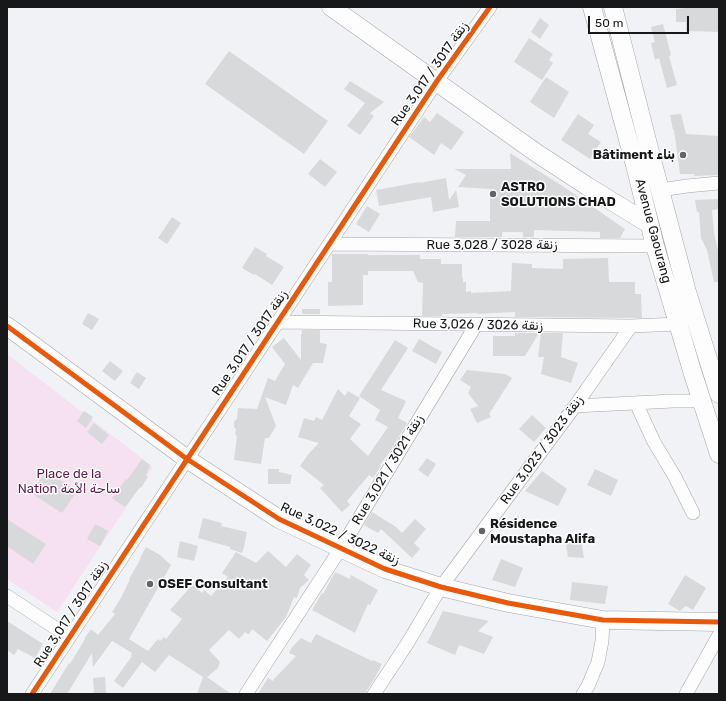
<!DOCTYPE html>
<meta charset="utf-8">
<style>
body{margin:0}
#map{position:relative;width:726px;height:701px;overflow:hidden;background:#f1f2f5;font-family:Rubik,sans-serif}
canvas{display:block}
.frame{position:absolute;inset:0;border:8px solid #171819;pointer-events:none}
.scale{position:absolute;left:588px;top:16px;width:101px;height:18px;box-sizing:border-box;border:2px solid #171819;border-top:0;padding-left:5px;font-size:12px;line-height:14px;white-space:nowrap;color:#171819;-webkit-text-stroke:3px #fff;paint-order:stroke}
</style>
<div id="map">
<canvas width="726" height="701"></canvas>
<div class="frame"></div>
<div class="scale">50 m</div>
</div>
<script>
const ctx = document.querySelector('canvas').getContext('2d');
ctx.lineJoin = 'round';
function paint(path, color) { ctx.fillStyle = color; ctx.fill(path, 'evenodd'); }
const toPath = rows => new Path2D(rows.map(r => 'M' + r).join(''));
function trace(path, color, width, dash) { ctx.strokeStyle = color; ctx.lineWidth = width; ctx.lineCap = dash ? 'butt' : 'round'; ctx.setLineDash(dash || []); ctx.stroke(path); }
function label(font, color, halo, rows, align = 'center') {
  ctx.font = font + ' Rubik,"Noto Naskh Arabic",sans-serif'; ctx.lineWidth = 3; ctx.setLineDash([]); ctx.textBaseline = 'middle'; ctx.strokeStyle = halo; ctx.fillStyle = color; for (const [text, x, y, turn = 0] of rows) {
    ctx.save(); ctx.translate(x, y); ctx.rotate((+turn || 0) * Math.PI / 180); ctx.textAlign = isNaN(turn) ? turn : align; if (halo) ctx.strokeText(text, 0, 0); ctx.fillText(text, 0, 0); ctx.restore();
  }
}
paint(toPath([
 [7,354,153,467,57,612,7,579]
]), '#f6e1f1');
paint(toPath([
 [686,7,719,7,719,32,686,31,686,22,676,22,676,9,686,8],
 [540,18,549,25,540,39,531,32],
 [663,24,671,55,669,56,677,85,667,88,659,58,655,60,651,43,655,42,651,27],
 [529,38,553,54,549,60,553,63,542,80,514,62],
 [229,51,328,121,304,154,205,84],
 [546,77,569,92,554,118,530,102],
 [350,81,384,102,370,113,374,116,360,135,347,126,365,103,344,89],
 [437,113,464,132,451,150,441,143,434,155,409,137,424,117,430,122],
 [578,114,594,125,588,134,601,142,590,159,561,140],
 [681,114,686,134,719,136,719,175,694,176,694,174,680,174,674,130,673,130,670,115],
 [510,153,561,185,625,229,620,238,600,238,600,232,534,230,534,237,523,237,523,232,502,232,502,237,455,237,456,221,490,221,490,189,458,187,466,175,454,169,511,169],
 [320,159,337,172,325,187,308,174],
 [446,178,449,200,456,190,459,207,433,212,431,197,379,206,376,190,420,182,419,183],
 [719,199,719,209,712,210,714,233,719,255,719,282,714,282,707,250,701,238,699,212,697,212,695,200],
 [367,206,380,214,369,232,356,224],
 [172,217,181,223,167,244,158,238],
 [255,247,267,254,266,256,284,267,272,285,255,274,254,275,242,268],
 [332,254,368,254,368,255,420,255,420,259,441,259,441,264,462,264,462,278,463,278,463,282,466,282,466,292,471,291,471,293,511,291,512,263,532,264,532,268,563,269,563,259,608,258,609,282,635,282,635,294,641,294,642,318,515,317,515,312,477,314,477,313,442,314,442,316,422,316,423,283,418,282,413,271,368,271,368,275,363,275,363,305,328,306,328,282,332,282],
 [302,309,320,309,320,314,302,314],
 [88,313,99,319,92,330,82,324],
 [302,330,320,330,320,343,327,344,323,363,312,363,313,363,298,388,293,385,286,405,265,397,276,426,269,438,265,438,261,464,234,460,237,436,235,434,236,429,234,427,234,421,237,419,238,408,257,409,268,378,275,381,285,364,272,347,284,338,301,360,301,334,302,334],
 [515,333,539,333,525,356,493,356,493,336,515,336],
 [541,333,563,333,561,357,578,363,571,383,541,374,544,357,538,357],
 [419,339,442,352,436,364,412,351],
 [395,340,408,348,381,390,406,401,398,418,407,423,391,450,380,465,381,466,373,478,369,475,347,501,350,505,342,512,320,488,324,485,300,466,310,452,319,443,298,437,304,418,314,421,316,417,322,420,338,389,345,396,348,391,360,398,349,416,361,424,350,439,368,456,388,427,375,420,380,410,359,396],
 [110,361,123,371,115,381,102,371],
 [467,370,505,374,512,378,489,414,491,417,477,423,470,409,478,406,468,393,471,387,460,380],
 [137,372,146,378,139,389,130,383],
 [84,411,93,417,86,428,77,421],
 [532,415,546,428,534,442,519,429],
 [94,423,109,435,102,444,87,432],
 [427,458,436,464,428,477,418,470],
 [142,459,150,465,146,475,148,477,141,488,140,487,125,507,112,498,126,479,127,480],
 [268,469,279,469,279,472,292,475,290,484,268,484],
 [595,469,618,480,611,496,587,485],
 [46,471,77,491,62,513,31,493],
 [542,471,567,489,558,506,525,491],
 [372,512,396,527,402,533,415,519,426,529,414,543,420,549,412,558,381,529,378,533,364,525],
 [203,518,222,523,221,526,247,532,244,547,242,553,230,549,230,547,198,538],
 [7,519,46,544,33,564,7,546],
 [95,524,108,531,100,546,87,539],
 [565,538,581,540,584,558,568,557],
 [180,541,198,546,194,561,177,557],
 [146,547,160,555,171,565,129,639,148,651,158,639,160,641,164,637,166,639,182,619,170,610,193,584,202,593,204,590,211,596,228,577,222,573,236,552,256,563,268,551,286,567,297,554,311,565,304,575,309,580,300,588,297,598,294,597,286,617,267,641,252,629,249,634,248,634,245,632,239,639,229,630,209,650,220,662,218,668,207,677,231,694,197,694,203,677,169,655,155,672,142,662,123,688,114,681,132,656,131,655,132,653,112,641,93,667,92,653,67,694,50,694,69,663,70,664,85,639,84,639,91,629,98,635,115,614,112,612,121,598,130,579,129,579,141,558,140,558],
 [501,559,523,568,515,587,492,580],
 [335,572,350,579,351,575,378,590,370,605,368,604,355,633,312,610,322,593,323,594],
 [685,575,706,588,693,610,686,606,680,611,668,604],
 [572,582,608,586,605,604,570,600],
 [443,611,489,621,478,631,493,637,484,654,459,645,455,655,427,643],
 [7,621,43,644,35,658,18,649,14,655,7,650],
 [316,634,372,661,373,660,382,664,375,678,367,690,366,694,258,694,268,678,273,681,274,679,296,656,289,653,292,647,301,638,311,643],
 [105,677,106,694,94,694,93,678]
]), '#d8d9db');
const street = toPath([
 [661,190,687,186,719,183],
 [329,244,655,246],
 [277,322,631,326,679,324],
 [636,403,654,442,675,477,693,513],
 [575,406,673,401,702,401],
 [7,596,69,637],
 [32,694,437,81,490,7],
 [246,694,341,548,476,325],
 [374,694,407,644,441,587,575,406,631,326],
 [583,694,588,686,598,662,602,641,603,620],
 [686,694,719,635]
]);
const secondary = toPath([
 [331,7,538,154,587,186,649,224],
 [592,7,635,165,655,246,693,374,719,454],
 [613,7,652,160,687,292,719,394],
 [7,326,187,459,279,519,385,569,441,587,508,603,603,620,719,622]
]);
trace(street, '#a6a6a8', 14);
trace(secondary, '#a6a6a8', 19);
trace(street, '#fdfdfe', 13);
trace(secondary, '#fdfdfe', 18);
trace(toPath([
 [7,326,187,459,279,519,385,569,441,587,508,603,603,620,719,622],
 [32,694,437,81,490,7]
]), '#e8590c', 5);
for (const [x, y, r, color] of [
 [683,155,4,"#636466"],
 [493,194,4,"#636466"],
 [482,531,4,"#636466"],
 [150,584,4,"#636466"]
]) { const dot = new Path2D(); dot.arc(x, y, r, 0, 2 * Math.PI); ctx.fillStyle = color; ctx.fill(dot); trace(dot, '#fff', 1.5); }
label('13px', '#171819', '#fff', [
 ["Rue 3,017 / زنقة 3017",430,74,-55],
 ["Avenue Gaourang",653,231,75],
 ["Rue 3,028 / زنقة 3028",492,245],
 ["Rue 3,026 / زنقة 3026",478,325,1],
 ["Rue 3,017 / زنقة 3017",250,343,-56],
 ["Rue 3,023 / زنقة 3023",542,450,-54],
 ["Rue 3,021 / زنقة 3021",388,470,-59],
 ["Rue 3,022 / زنقة 3022",340,534,25],
 ["Rue 3,017 / زنقة 3017",71,614,-57]
]);
label('bold 13px', '#171819', '#fff', [
 ["Bâtiment بناء",675,155,"right"],
 ["ASTRO",501,187],
 ["SOLUTIONS CHAD",501,202],
 ["Résidence",490,524],
 ["Moustapha Alifa",490,539],
 ["OSEF Consultant",158,584]
], 'left');
label('13px', '#60174e', '#fff', [
 ["Place de la",69,474],
 ["Nation ساحة الأمة",69,489]
]);
</script>
